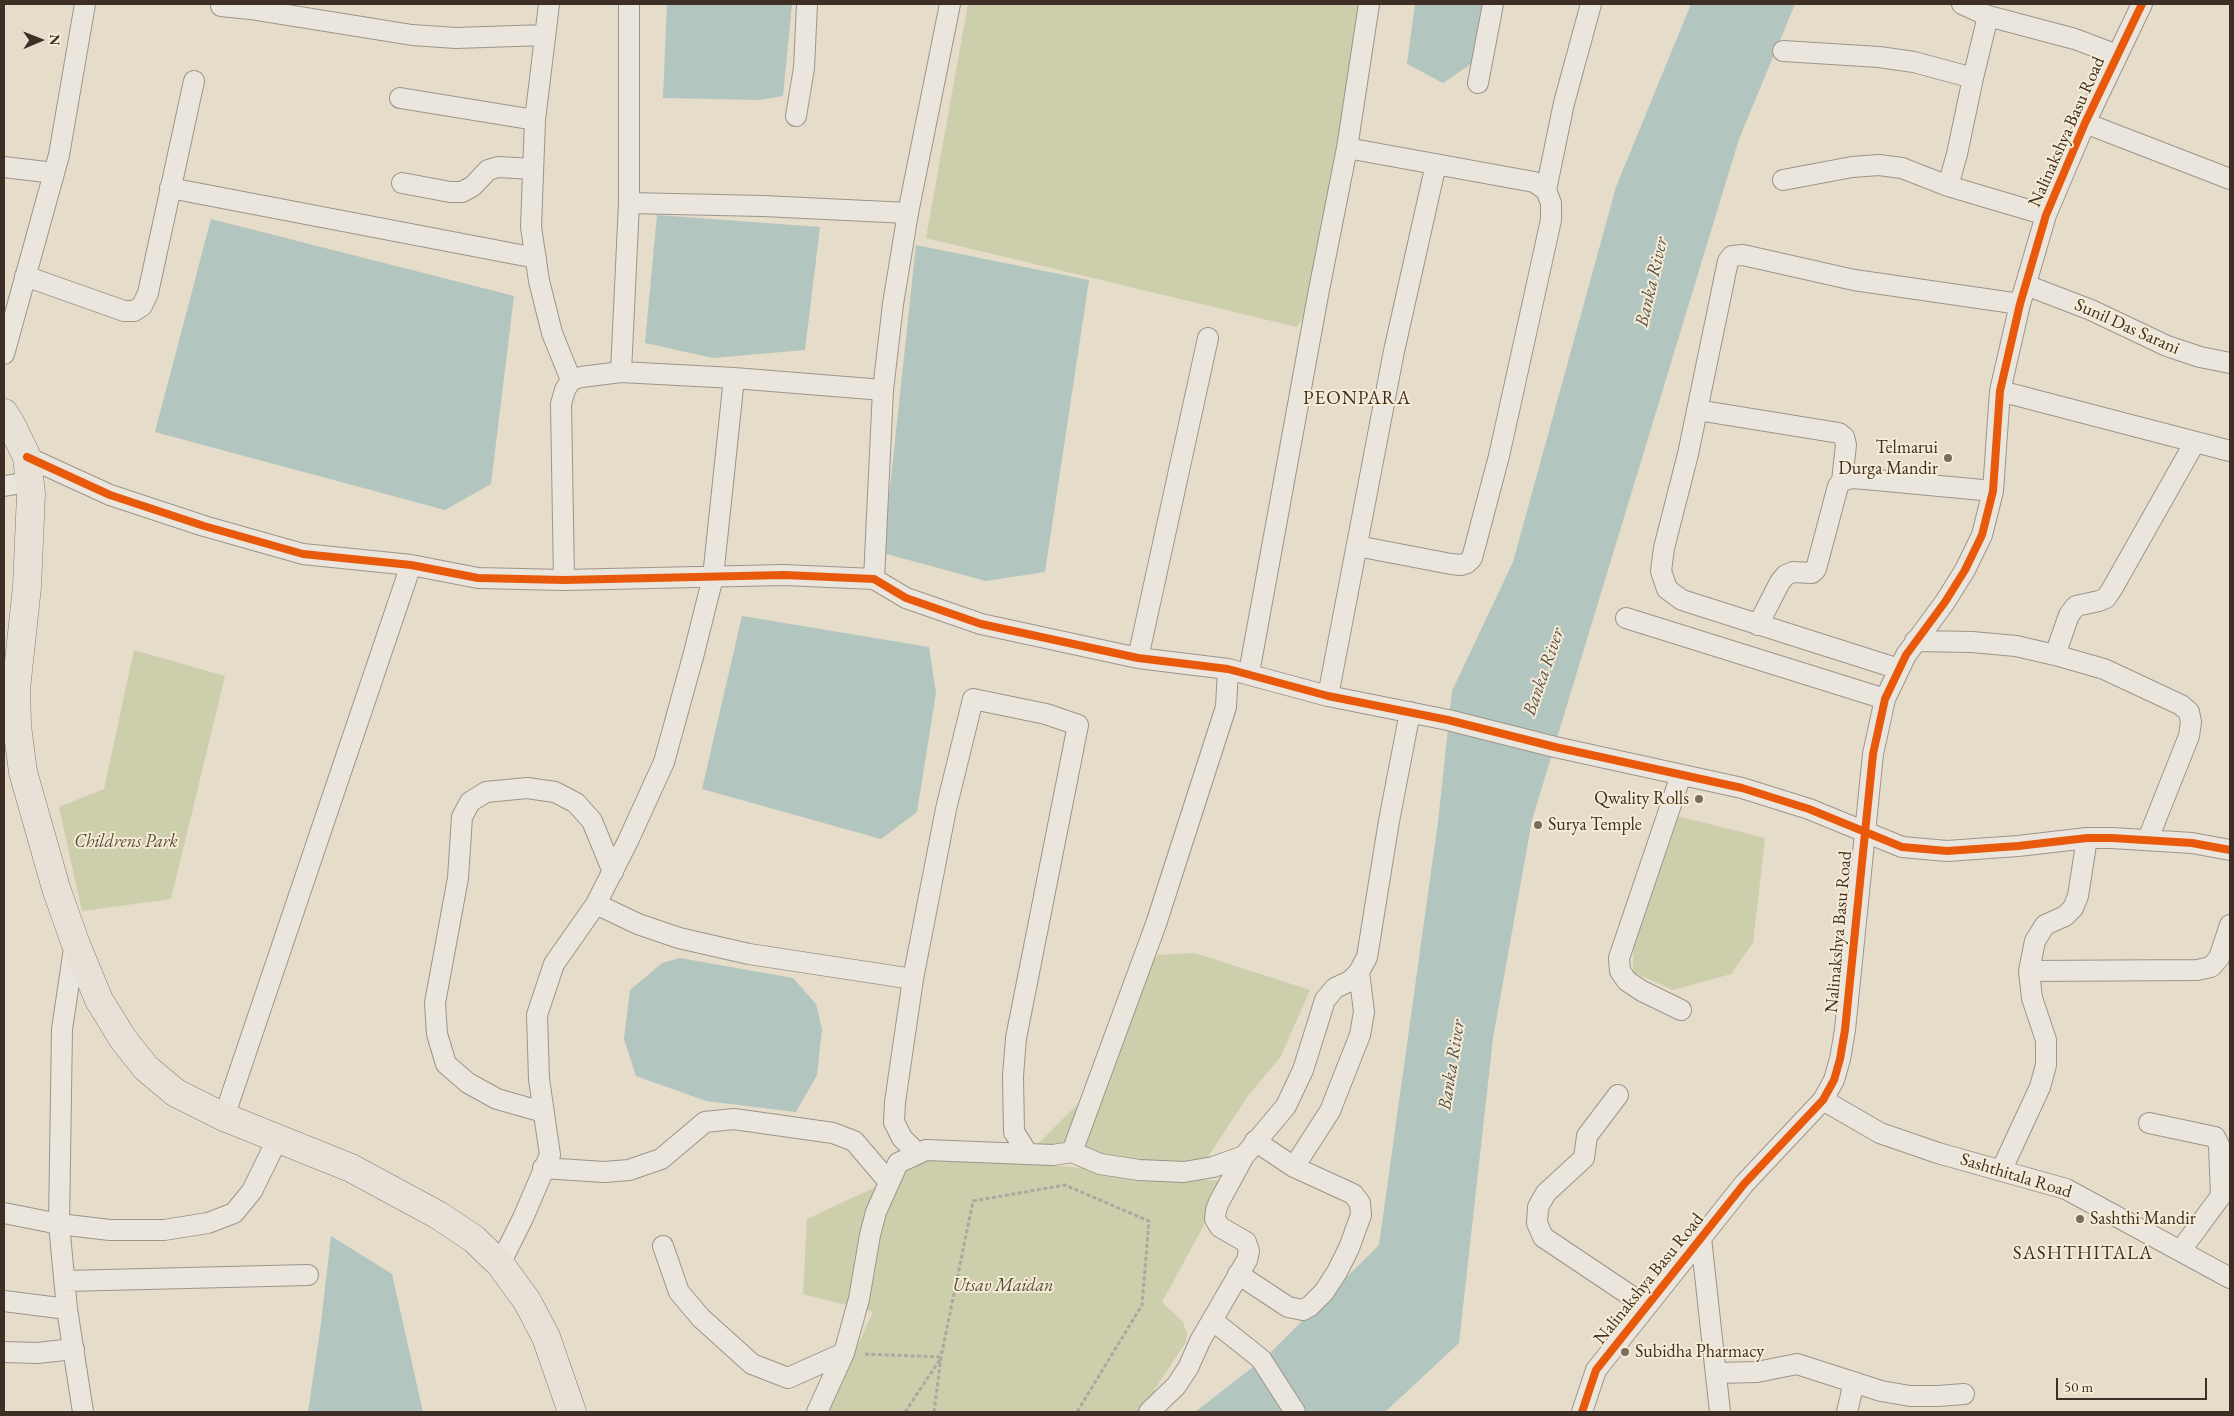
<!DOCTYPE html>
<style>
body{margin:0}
#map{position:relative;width:2234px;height:1416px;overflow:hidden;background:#e5dcca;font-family:"EB Garamond",serif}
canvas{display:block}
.frame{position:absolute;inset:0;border:5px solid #3d2f25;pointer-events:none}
.north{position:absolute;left:15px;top:15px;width:50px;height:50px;-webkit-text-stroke:4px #f6ebd5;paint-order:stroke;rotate:89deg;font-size:14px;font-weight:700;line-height:20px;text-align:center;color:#3d2f25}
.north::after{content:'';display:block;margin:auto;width:18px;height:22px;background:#3d2f25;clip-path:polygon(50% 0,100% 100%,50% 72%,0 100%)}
.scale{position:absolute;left:2056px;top:1378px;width:151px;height:22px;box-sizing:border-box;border:2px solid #3d2f25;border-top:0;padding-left:6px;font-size:15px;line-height:18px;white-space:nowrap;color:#3d2f25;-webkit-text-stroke:4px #f6ebd5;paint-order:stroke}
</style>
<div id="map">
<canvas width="2234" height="1416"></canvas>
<div class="frame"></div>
<div class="north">N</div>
<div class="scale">50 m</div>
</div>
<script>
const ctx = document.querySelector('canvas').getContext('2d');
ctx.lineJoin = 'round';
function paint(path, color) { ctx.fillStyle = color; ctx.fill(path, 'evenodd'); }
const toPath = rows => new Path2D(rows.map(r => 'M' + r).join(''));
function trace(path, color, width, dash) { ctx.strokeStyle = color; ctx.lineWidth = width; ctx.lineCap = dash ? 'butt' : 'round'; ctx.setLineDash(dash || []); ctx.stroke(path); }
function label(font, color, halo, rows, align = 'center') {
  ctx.font = font + ' "EB Garamond",serif'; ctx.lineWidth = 4; ctx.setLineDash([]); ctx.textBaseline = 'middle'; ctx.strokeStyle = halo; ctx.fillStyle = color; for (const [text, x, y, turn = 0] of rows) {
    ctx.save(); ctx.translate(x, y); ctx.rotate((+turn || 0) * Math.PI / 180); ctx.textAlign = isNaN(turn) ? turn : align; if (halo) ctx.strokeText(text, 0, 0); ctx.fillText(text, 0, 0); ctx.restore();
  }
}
paint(toPath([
 [968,4,1365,4,1318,295,1297,327,926,238],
 [134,650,225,676,171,899,82,911,59,807,104,789],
 [1661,812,1765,838,1753,943,1731,974,1673,990,1633,972,1634,908],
 [1195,953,1310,990,1281,1056,1248,1096,1198,1172,1028,1154,1097,1085,1130,991,1158,955],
 [933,1154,1221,1181,1204,1225,1162,1302,1183,1322,1187,1335,1186,1342,1155,1389,1153,1403,1142,1412,828,1412,873,1312,803,1294,807,1219,899,1176,902,1170]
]), '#ccceac');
paint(toPath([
 [667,4,792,4,783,96,760,100,663,98],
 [1415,4,1485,4,1471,64,1443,83,1407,64],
 [1691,4,1795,4,1739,139,1532,820,1493,1038,1459,1343,1385,1412,1195,1412,1266,1357,1379,1245,1438,822,1452,691,1513,562,1616,187],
 [657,215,820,227,805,350,713,358,645,343],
 [211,219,514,296,491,484,445,510,155,432],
 [916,245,1089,280,1045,572,986,581,883,553],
 [742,616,929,647,936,693,917,812,881,839,702,789],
 [680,958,793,978,816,1004,822,1029,817,1075,796,1112,706,1101,636,1076,624,1039,630,990,662,963],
 [331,1236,392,1274,423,1412,308,1412,320,1331]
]), '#b3c5bf');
const minor = toPath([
 [549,4,535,120,531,227,539,281,552,333,571,380],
 [629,4,629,203,621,372,734,378,883,390],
 [1962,4,1988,16,2075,39,2117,55],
 [221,6,250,9,412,35,456,38,545,35],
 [1783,51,1879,57,1914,62,1973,78],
 [1478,83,1493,4],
 [400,98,535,120],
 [796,116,804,68,807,4],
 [2085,123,2230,179],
 [1347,148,1534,182,1546,190,1551,203,1551,220,1499,456,1472,558,1467,563,1461,565,1451,564,1357,546],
 [4,167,54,173],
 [1783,180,1852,167,1879,165,1902,168,1948,186,2046,215],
 [402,183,450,192,462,192,473,186,488,170,498,167,533,169],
 [1948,186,1957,154,1973,78,1988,16],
 [170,188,536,258],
 [1546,190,1564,103,1591,4],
 [629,203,763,206,908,213],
 [25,276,124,311,134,311,142,306,148,293,194,81],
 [2026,285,2091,310,2167,346,2200,357,2230,363],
 [4,354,59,155,85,4],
 [2000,391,2230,451],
 [1697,410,1839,433,1844,437,1846,445,1842,481],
 [27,457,110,495,204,526,303,554,411,565,478,578,564,580,784,575,874,579,906,598,981,624,1138,658,1228,669,1328,696,1448,720,1555,747,1742,788,1809,809,1902,847,1947,851,2018,846,2087,838,2112,838,2192,843,2230,850],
 [4,486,29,482],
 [874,579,883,390,893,304,908,213,950,4],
 [564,580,561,404,565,390,571,380,581,377,621,372],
 [1626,618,1885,699],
 [1758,625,1780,582,1786,575,1793,572,1812,573,1816,569,1838,486,1842,481,1852,478,1865,479,1993,491],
 [1915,641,1972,642,2016,646,2055,655,2104,669,2181,705,2189,712,2191,722,2189,736,2148,839],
 [2055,655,2069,615,2076,606,2099,601,2106,598,2112,589,2195,442],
 [1138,658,1208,338],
 [1899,669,1682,600,1667,589,1661,571,1664,548,1688,454,1728,261,1732,256,1743,255,1854,280,2020,304],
 [1249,673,1318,295,1347,148,1369,4],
 [1328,696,1394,351,1436,164],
 [596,904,638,924,679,938,749,954,913,979],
 [75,942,62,1029,59,1224,67,1309,83,1412],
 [2029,971,2197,970,2211,967,2219,958,2230,925],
 [1681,1010,1642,991,1627,981,1620,971,1619,958,1681,775],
 [1618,1095,1587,1136,1584,1158,1546,1193,1538,1207,1537,1223,1543,1237,1646,1306],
 [1823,1100,1880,1133,1938,1153,2066,1189,2230,1278],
 [543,1112,497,1099,468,1083,446,1064,437,1034,435,1003,458,878,462,817,470,802,486,792,527,788,555,792,576,803,592,821,613,872],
 [224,1117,411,565],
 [2149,1123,2215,1137,2219,1145,2221,1196],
 [1072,1152,1100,1164,1139,1170,1184,1172,1213,1167,1244,1156],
 [918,1154,902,1138,894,1122,895,1102,913,979,946,809,973,699,1046,714,1078,725,1016,1038,1013,1076,1014,1132,1028,1154],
 [1294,1167,1330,1111,1360,1035,1364,1012,1359,972],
 [543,1168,604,1172,629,1170,661,1159,705,1122,734,1119,833,1133,854,1141,889,1182],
 [2002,1169,2040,1087,2046,1065,2046,1040,2032,998,2029,971,2035,941,2045,925,2065,916,2073,908,2078,896,2087,838],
 [4,1213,59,1224,110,1230,164,1230,208,1223,234,1213,252,1191,278,1138],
 [1701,1238,1720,1412],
 [663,1246,679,1292,701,1318,752,1364,788,1378,844,1353],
 [2181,1250,2229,1185],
 [500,1264,523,1218,550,1155,539,1079,537,1015,554,964,596,904,628,841,664,762,694,653,713,577,734,378],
 [1238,1274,1288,1307,1303,1310,1310,1306,1324,1292,1337,1272,1349,1248,1361,1215,1360,1203,1353,1194,1294,1167,1255,1141],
 [65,1281,308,1275],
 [4,1301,67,1309],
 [1212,1320,1261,1359,1295,1412],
 [4,1352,37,1353,74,1349],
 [1716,1373,1757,1372,1797,1364,1881,1391,1910,1396,1938,1396,1964,1394],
 [817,1412,844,1353,859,1299,870,1235,876,1212,898,1163,926,1150,1053,1155,1072,1152,1156,924,1226,707,1228,669],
 [1149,1412,1176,1386,1188,1368,1200,1341,1247,1260,1249,1251,1246,1242,1220,1227,1215,1219,1216,1210,1219,1202,1244,1156,1286,1106,1303,1070,1325,1000,1335,988,1350,981,1359,972,1367,957,1389,821,1410,712],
 [1582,1412,1596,1370,1744,1184,1823,1100,1834,1080,1840,1059,1845,1030,1873,754,1885,699,1906,655,1945,602,1965,570,1982,535,1993,491,2000,391,2020,304,2046,215,2085,123,2142,4],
 [1847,1412,1854,1382]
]);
const highway = toPath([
 [4,413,11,424,27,457,31,494,27,587,16,689,17,726,23,772,56,888,75,942,99,1000,123,1039,146,1068,176,1093,224,1117,351,1168,438,1215,474,1239,500,1264,527,1301,546,1337,572,1412]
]);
trace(minor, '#9c958a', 22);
trace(highway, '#847d74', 29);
trace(toPath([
 [865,1354,941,1357],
 [905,1412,941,1358],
 [934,1412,941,1357,973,1201,1065,1185,1149,1221,1142,1305,1077,1412]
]), '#ada7a0', 3, [4, 2.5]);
trace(minor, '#eae5dd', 20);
trace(highway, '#e7e1d7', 28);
trace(toPath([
 [27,457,110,495,204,526,303,554,411,565,478,578,564,580,784,575,874,579,906,598,981,624,1138,658,1228,669,1328,696,1448,720,1555,747,1742,788,1809,809,1902,847,1947,851,2018,846,2087,838,2112,838,2192,843,2230,850],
 [1582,1412,1596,1370,1744,1184,1823,1100,1834,1080,1840,1059,1845,1030,1873,754,1885,699,1906,655,1945,602,1965,570,1982,535,1993,491,2000,391,2020,304,2046,215,2085,123,2142,4]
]), '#e8590c', 8);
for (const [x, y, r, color] of [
 [1948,458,5,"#786c5f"],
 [1699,799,5,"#786c5f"],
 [1538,825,5,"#786c5f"],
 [2080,1219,5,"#786c5f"],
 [1625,1352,5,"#786c5f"]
]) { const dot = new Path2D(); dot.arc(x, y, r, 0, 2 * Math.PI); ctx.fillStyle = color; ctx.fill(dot); trace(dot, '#f6ebd5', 2); }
label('18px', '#3d2f25', '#f6ebd5', [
 ["Nalinakshya Basu Road",2067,132,-66],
 ["Sunil Das Sarani",2127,327,24],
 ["Nalinakshya Basu Road",1839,932,-85],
 ["Sashthitala Road",2016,1176,17],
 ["Nalinakshya Basu Road",1649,1279,-51]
]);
label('18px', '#3d2f25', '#f6ebd5', [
 ["Telmarui",1938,448,"right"],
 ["Durga Mandir",1938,469,"right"],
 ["Qwality Rolls",1689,799,"right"],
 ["Surya Temple",1548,825],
 ["Sashthi Mandir",2090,1219],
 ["Subidha Pharmacy",1635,1352]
], 'left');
label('italic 18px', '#554d3b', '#f6ebd5', [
 ["Childrens Park",126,842],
 ["Utsav Maidan",1003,1286]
]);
label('italic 19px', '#55524a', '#f6ebd5', [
 ["Banka River",1652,282,-77],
 ["Banka River",1544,672,-71],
 ["Banka River",1452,1065,-81]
]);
ctx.letterSpacing = '1px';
label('19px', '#3d2f25', '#f6ebd5', [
 ["PEONPARA",1357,399],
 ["SASHTHITALA",2083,1254]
]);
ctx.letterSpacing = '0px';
</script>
